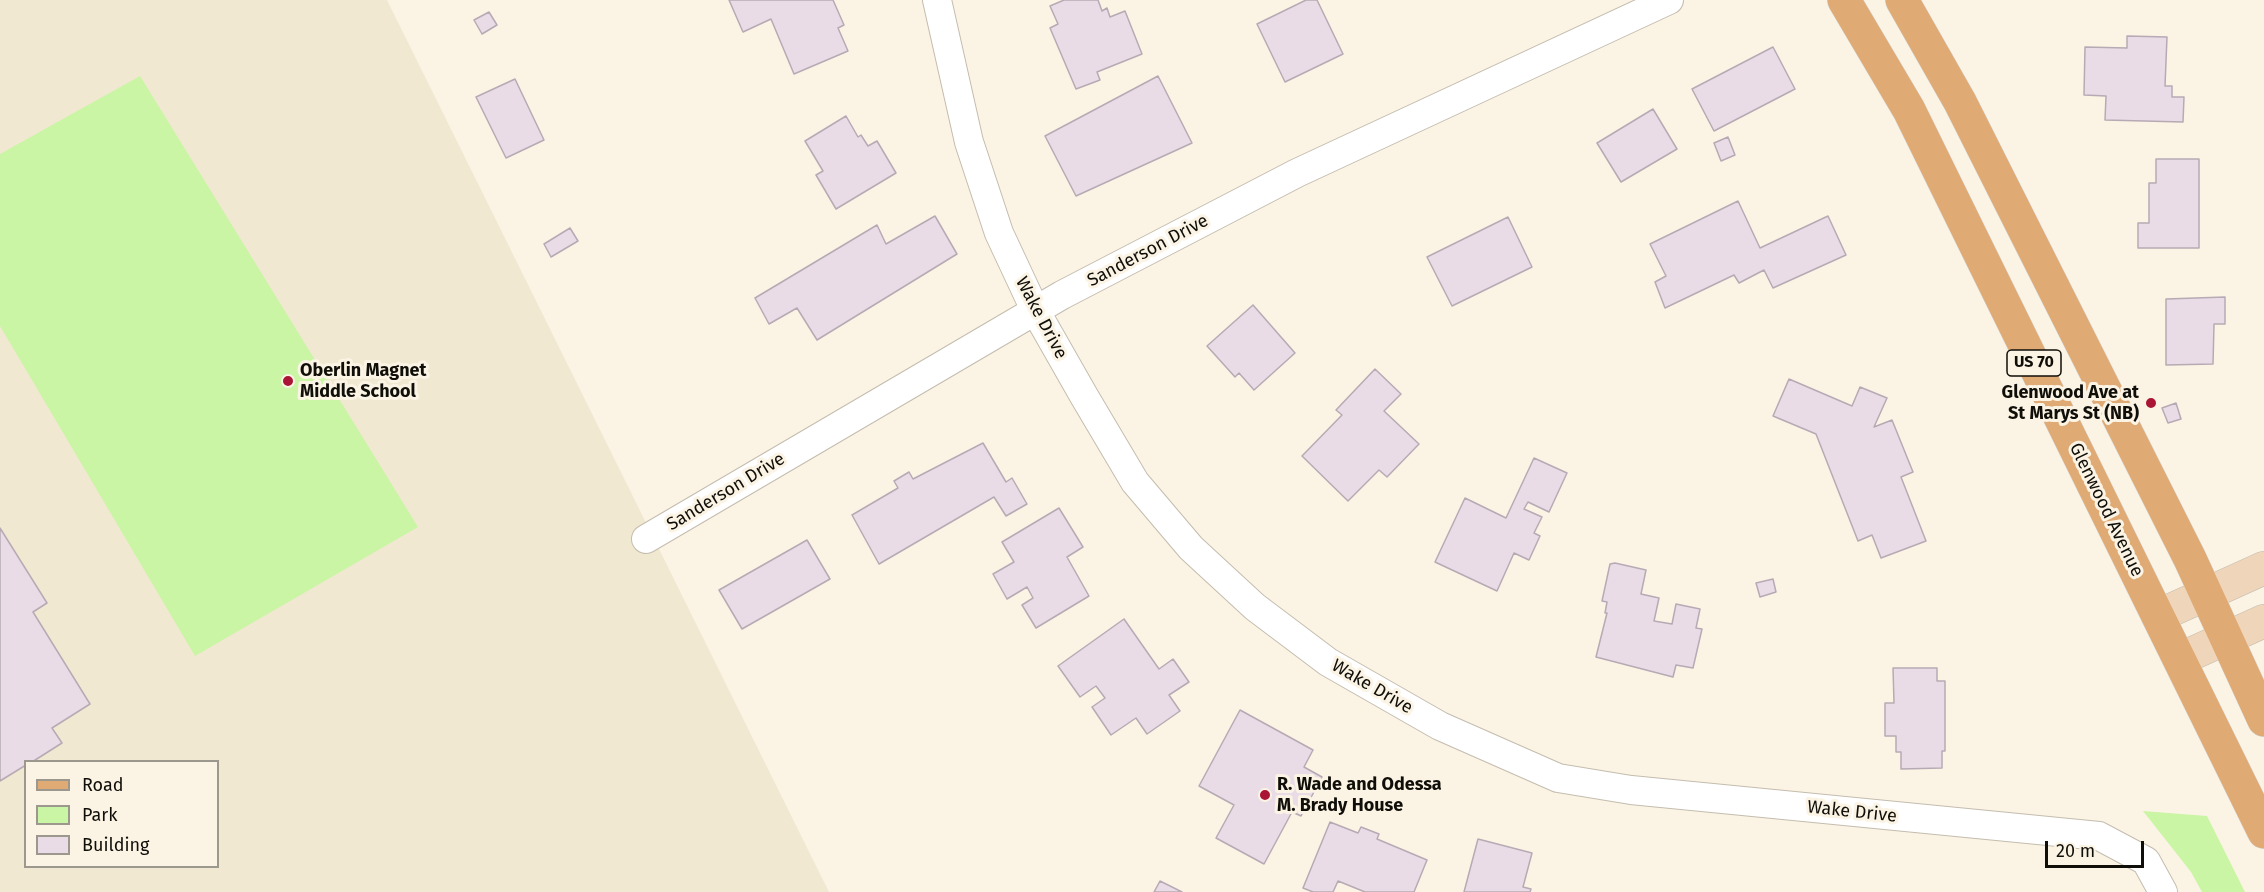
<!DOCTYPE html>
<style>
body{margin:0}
#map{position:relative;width:2264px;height:892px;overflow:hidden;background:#fbf4e5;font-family:"Fira Sans",sans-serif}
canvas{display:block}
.legend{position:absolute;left:24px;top:760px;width:195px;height:108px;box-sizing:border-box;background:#fbf4e5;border:2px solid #9d988d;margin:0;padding:8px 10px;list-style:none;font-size:18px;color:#100e09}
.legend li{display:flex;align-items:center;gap:12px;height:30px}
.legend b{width:30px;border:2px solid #9d988d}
.scale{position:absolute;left:2045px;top:841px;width:99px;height:27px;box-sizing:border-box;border:3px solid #100e09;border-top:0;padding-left:8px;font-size:18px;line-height:21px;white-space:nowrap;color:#100e09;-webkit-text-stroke:4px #fbf4e5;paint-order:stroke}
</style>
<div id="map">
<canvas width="2264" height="892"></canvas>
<ul class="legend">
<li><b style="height:8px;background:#dfaa74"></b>Road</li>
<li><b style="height:16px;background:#caf5a4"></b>Park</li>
<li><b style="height:16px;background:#e9dce6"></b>Building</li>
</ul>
<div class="scale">20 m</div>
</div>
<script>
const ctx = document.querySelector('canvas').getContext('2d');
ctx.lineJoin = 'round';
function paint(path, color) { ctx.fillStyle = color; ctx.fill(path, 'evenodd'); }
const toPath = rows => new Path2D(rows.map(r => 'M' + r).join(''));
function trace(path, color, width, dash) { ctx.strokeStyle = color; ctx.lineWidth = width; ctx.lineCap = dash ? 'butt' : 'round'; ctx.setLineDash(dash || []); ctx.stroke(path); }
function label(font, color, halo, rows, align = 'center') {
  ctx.font = font + ' "Fira Sans",sans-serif'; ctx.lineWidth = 6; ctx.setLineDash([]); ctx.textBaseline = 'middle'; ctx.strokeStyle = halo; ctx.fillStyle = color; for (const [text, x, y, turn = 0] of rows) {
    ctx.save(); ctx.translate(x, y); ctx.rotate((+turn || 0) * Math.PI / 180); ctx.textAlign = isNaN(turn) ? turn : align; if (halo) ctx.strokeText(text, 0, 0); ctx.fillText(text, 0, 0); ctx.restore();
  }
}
paint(toPath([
 [0,0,387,0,829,892,0,892],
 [26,762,218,762,218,866,26,866]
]), '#f1e8d2');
paint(toPath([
 [140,76,418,527,195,656,0,326,0,154],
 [2143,811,2207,816,2245,892,2202,892,2191,872]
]), '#caf5a4');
const building = toPath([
 [729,0,833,0,844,25,838,28,848,51,794,74,771,19,743,32,729,0],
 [1064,0,1098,0,1102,11,1107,8,1110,17,1125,11,1142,54,1097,72,1100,80,1076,89,1050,28,1058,24,1050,6,1064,0],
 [1306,0,1317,0,1343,54,1285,82,1257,24,1306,0],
 [489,12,497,25,482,34,474,20,489,12],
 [2127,36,2167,37,2165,86,2172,86,2172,97,2184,97,2183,122,2105,120,2106,96,2084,95,2085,47,2127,48,2127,36],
 [1773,47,1795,89,1714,131,1692,89,1773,47],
 [1158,76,1192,143,1076,196,1045,136,1158,76],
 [515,79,544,140,506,158,476,97,515,79],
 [1653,109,1677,149,1621,182,1597,143,1653,109],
 [846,116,858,137,861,135,868,146,877,141,896,173,836,209,816,175,823,171,805,141,846,116],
 [1728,137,1735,155,1721,161,1714,143,1728,137],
 [2156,159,2199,159,2199,248,2138,248,2138,223,2149,223,2149,183,2156,183,2156,159],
 [1738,201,1760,248,1828,216,1846,255,1773,288,1764,270,1739,283,1734,275,1665,308,1655,282,1666,276,1650,244,1738,201],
 [935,216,957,254,817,340,797,308,769,324,755,298,877,225,886,244,935,216],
 [1508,217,1532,267,1452,306,1427,257,1508,217],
 [570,228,578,241,551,257,544,244,570,228],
 [2225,297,2225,324,2214,324,2213,364,2166,365,2166,299,2225,297],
 [1253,305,1295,353,1254,390,1239,373,1235,377,1207,346,1253,305],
 [1375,369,1401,394,1384,411,1419,444,1387,477,1379,470,1348,501,1302,456,1342,415,1336,410,1375,369],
 [1789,379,1852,406,1860,387,1887,398,1874,427,1892,420,1913,472,1901,477,1926,541,1881,558,1872,535,1858,541,1816,434,1773,416,1789,379],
 [2176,403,2181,419,2168,423,2162,408,2176,403],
 [983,443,1006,482,1012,478,1027,504,1006,516,994,497,879,564,852,515,898,488,894,481,909,472,913,479,983,443],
 [1534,458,1567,473,1549,512,1528,502,1524,509,1542,517,1534,533,1540,536,1529,560,1514,553,1497,591,1435,562,1465,498,1506,518,1534,458],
 [1059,508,1083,547,1067,557,1089,596,1036,628,1022,605,1033,598,1027,587,1007,599,993,574,1014,562,1002,542,1059,508],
 [0,528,47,603,33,612,90,704,52,728,62,743,32,762,26,762,26,765,0,781,0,528],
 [807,540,830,579,742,629,719,590,807,540],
 [1615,563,1646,570,1641,594,1659,598,1654,621,1672,624,1676,604,1700,609,1696,628,1702,629,1693,668,1676,665,1673,677,1596,657,1607,613,1605,613,1607,602,1602,601,1610,564,1615,563],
 [1773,579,1776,592,1760,597,1756,583,1773,579],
 [1124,619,1159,669,1173,659,1189,682,1169,695,1180,711,1147,734,1136,718,1111,735,1092,707,1105,698,1096,686,1080,697,1058,666,1124,619],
 [1893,668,1937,668,1937,681,1945,681,1945,751,1942,751,1942,768,1901,769,1901,752,1896,752,1896,736,1885,736,1885,703,1894,703,1893,668],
 [1240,710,1313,750,1304,767,1322,777,1301,816,1292,812,1264,864,1216,838,1234,805,1199,786,1240,710],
 [1330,822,1358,833,1361,827,1379,834,1377,839,1427,860,1414,892,1365,892,1338,881,1333,892,1313,892,1303,888,1330,822],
 [1478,839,1532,853,1523,887,1531,889,1530,892,1464,892,1478,839],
 [1160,881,1182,892,1154,892,1160,881]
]);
paint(building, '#e9dce6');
trace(building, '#b7aab4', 1.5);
const street = toPath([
 [937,0,969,142,999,233,1035,310,1084,396,1135,482,1191,548,1255,607,1328,662,1440,726,1558,778,1631,790,2099,836,2146,861,2163,892],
 [646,539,1062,295,1297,173,1669,0]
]);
const secondary = toPath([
 [2158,616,2264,568],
 [2180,659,2264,621]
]);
const primary = toPath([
 [1844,0,1909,110,2264,832],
 [1902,0,1960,102,2190,559,2264,720]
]);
trace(street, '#c4bdaf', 30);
trace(secondary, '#c4bdaf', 34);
trace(primary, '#d9d8d8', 34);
trace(street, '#fff', 28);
trace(secondary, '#efd5ba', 33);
trace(primary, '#dfaa74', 33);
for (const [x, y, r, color] of [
 [288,381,6,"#ab1535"],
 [2151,403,6,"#ab1535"],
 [1265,795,6,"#ab1535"]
]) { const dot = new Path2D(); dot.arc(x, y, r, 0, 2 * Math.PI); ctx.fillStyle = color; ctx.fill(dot); trace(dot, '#fbf4e5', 2); }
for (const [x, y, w] of [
 [2034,363,54]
]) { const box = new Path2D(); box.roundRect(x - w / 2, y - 13, w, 26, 4.5); ctx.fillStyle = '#fbf4e5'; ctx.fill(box); trace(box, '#100e09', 1.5); }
label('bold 16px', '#100e09', null, [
 ["US 70",2034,363]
]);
label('18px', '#100e09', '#fbf4e5', [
 ["Sanderson Drive",1148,251,-28],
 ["Wake Drive",1041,318,62],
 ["Sanderson Drive",726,492,-31],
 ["Glenwood Avenue",2106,510,64],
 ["Wake Drive",1372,687,30],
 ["Wake Drive",1852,812,6]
]);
label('bold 18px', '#100e09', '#fbf4e5', [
 ["Oberlin Magnet",300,371],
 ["Middle School",300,392],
 ["Glenwood Ave at",2139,393,"right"],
 ["St Marys St (NB)",2139,414,"right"],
 ["R. Wade and Odessa",1277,785],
 ["M. Brady House",1277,806]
], 'left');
</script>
